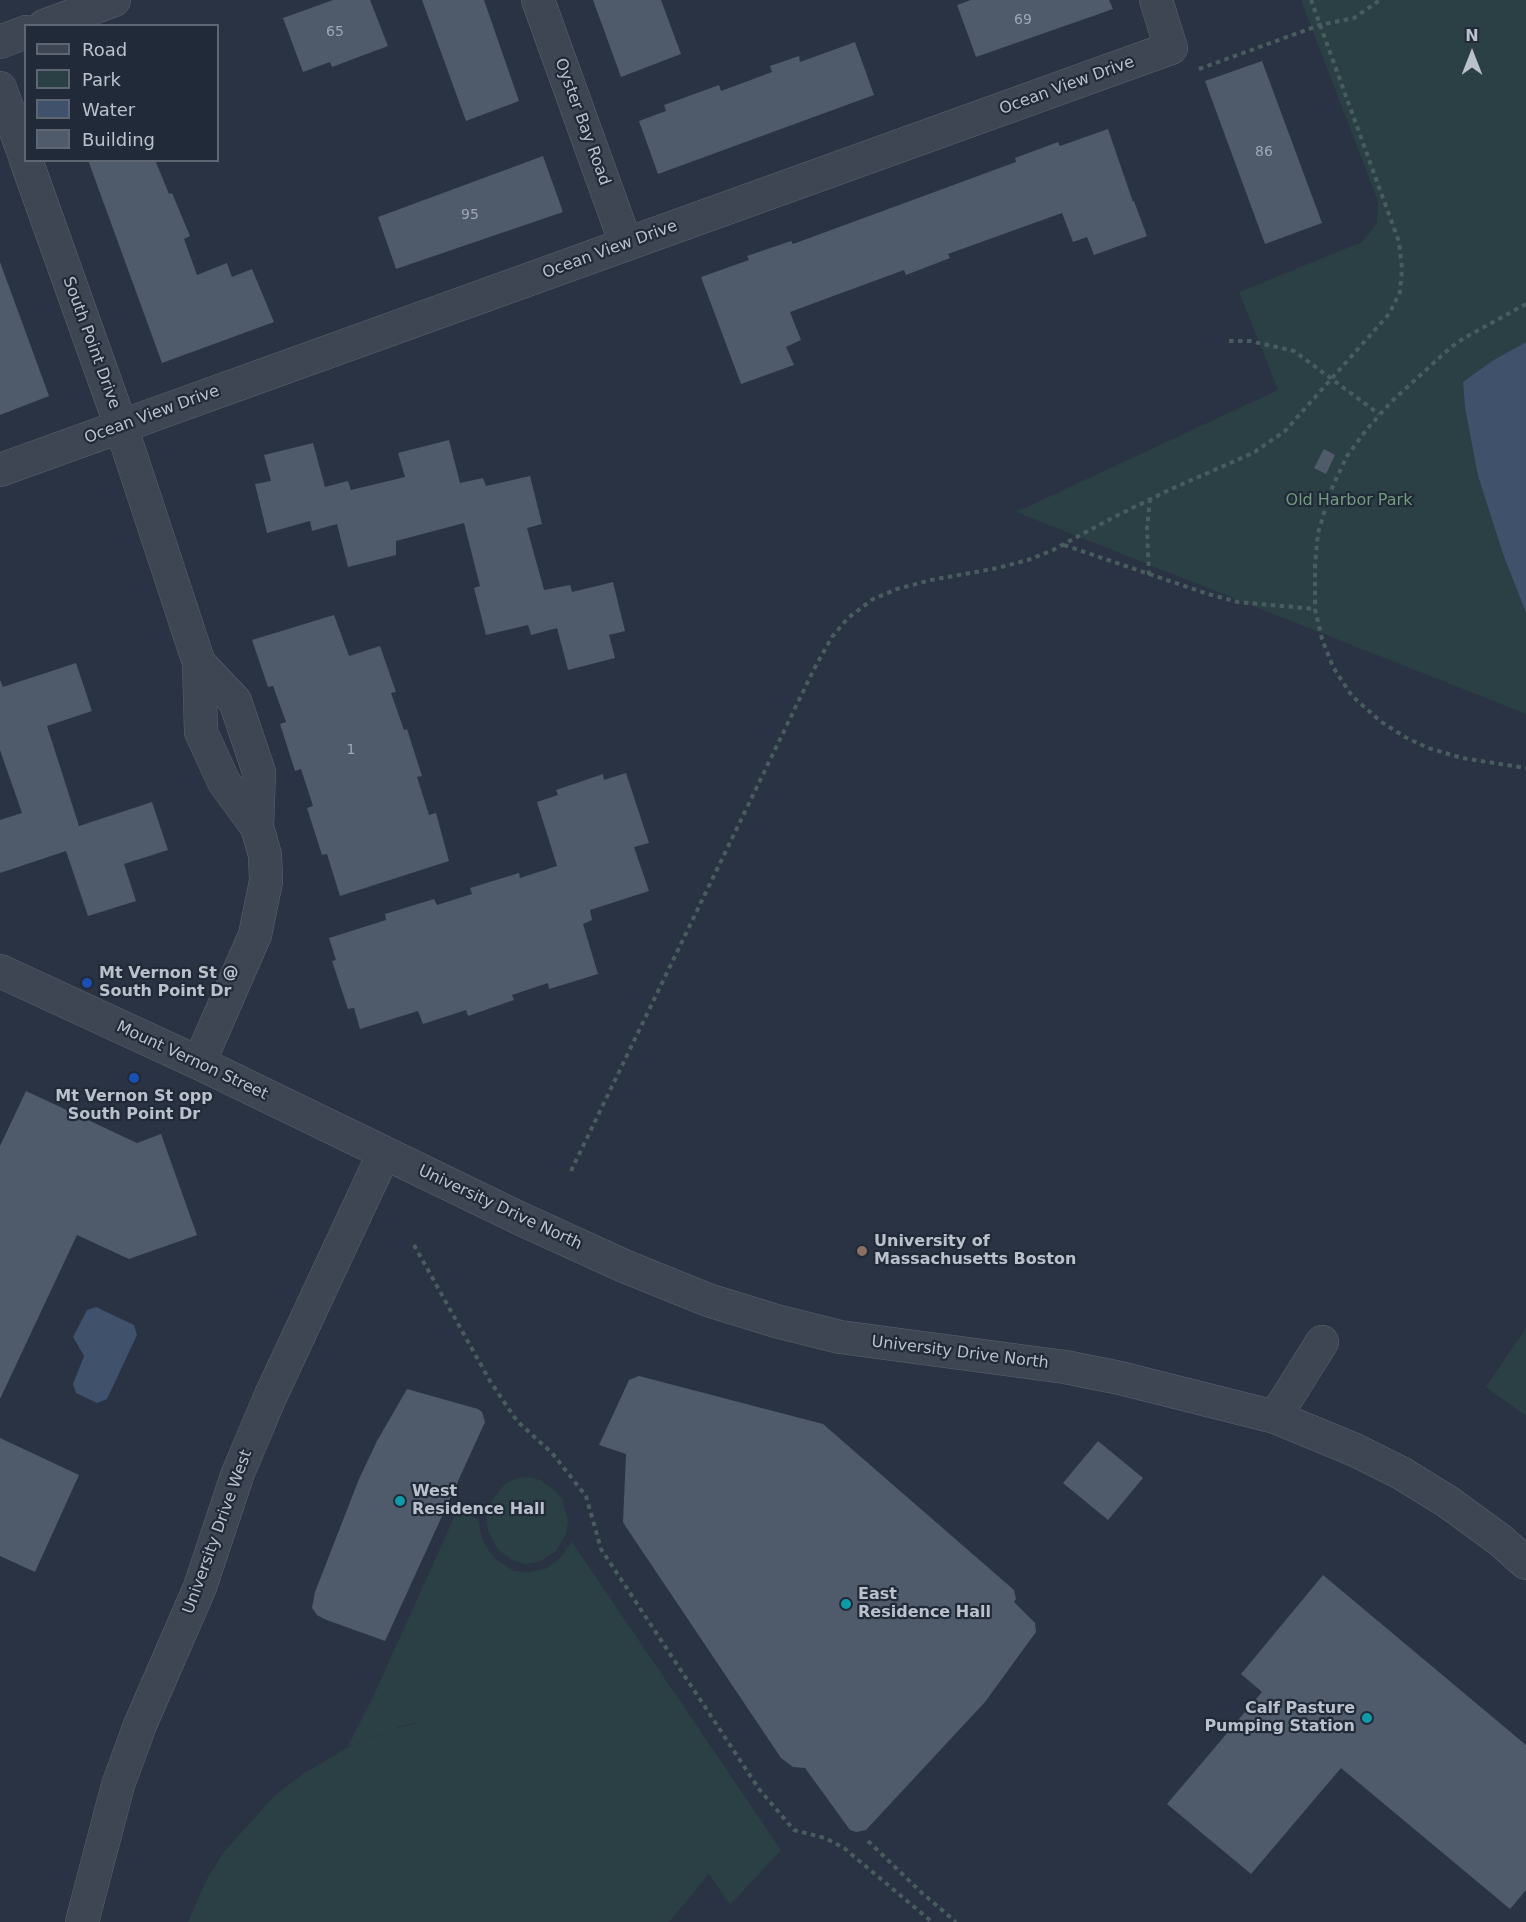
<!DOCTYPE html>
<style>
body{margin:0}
#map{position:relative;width:1526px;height:1922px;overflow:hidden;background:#293343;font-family:"DejaVu Sans",sans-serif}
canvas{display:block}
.legend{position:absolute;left:24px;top:24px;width:195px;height:138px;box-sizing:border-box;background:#212a38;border:2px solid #5e6673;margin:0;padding:8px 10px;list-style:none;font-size:18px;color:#bac1cc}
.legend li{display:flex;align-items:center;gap:12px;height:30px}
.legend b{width:30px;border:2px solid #5e6673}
.north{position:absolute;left:1442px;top:24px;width:60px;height:60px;-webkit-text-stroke:4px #212a38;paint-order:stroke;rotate:0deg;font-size:16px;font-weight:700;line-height:24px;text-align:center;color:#bac1cc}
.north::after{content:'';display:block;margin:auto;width:21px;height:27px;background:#bac1cc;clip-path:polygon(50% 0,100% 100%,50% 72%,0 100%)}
</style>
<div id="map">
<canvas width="1526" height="1922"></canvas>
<ul class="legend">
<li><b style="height:8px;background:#3d4652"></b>Road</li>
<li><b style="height:16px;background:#2b4044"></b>Park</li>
<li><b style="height:16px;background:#3f516b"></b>Water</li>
<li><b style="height:16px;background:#4f5a6b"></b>Building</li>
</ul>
<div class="north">N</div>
</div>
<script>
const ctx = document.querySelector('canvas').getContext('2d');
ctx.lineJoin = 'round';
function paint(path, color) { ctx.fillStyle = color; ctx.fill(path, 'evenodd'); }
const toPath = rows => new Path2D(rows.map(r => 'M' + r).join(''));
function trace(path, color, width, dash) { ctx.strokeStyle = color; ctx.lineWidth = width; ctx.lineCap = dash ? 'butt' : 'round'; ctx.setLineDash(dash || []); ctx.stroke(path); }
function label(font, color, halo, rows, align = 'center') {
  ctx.font = font + ' "DejaVu Sans",sans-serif'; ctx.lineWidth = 4.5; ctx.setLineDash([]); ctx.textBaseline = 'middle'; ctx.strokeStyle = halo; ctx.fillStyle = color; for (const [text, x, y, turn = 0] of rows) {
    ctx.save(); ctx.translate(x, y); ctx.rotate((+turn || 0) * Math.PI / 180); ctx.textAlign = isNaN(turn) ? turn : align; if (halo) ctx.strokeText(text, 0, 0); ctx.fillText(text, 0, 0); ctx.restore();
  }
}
paint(toPath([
 [1301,0,1526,0,1526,342,1492,361,1463,382,1465,408,1478,476,1503,554,1526,613,1526,714,1016,512,1278,390,1239,292,1362,242,1377,223,1378,201],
 [1526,1328,1526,1416,1486,1387],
 [528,1477,540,1480,554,1490,562,1499,568,1520,566,1534,556,1551,539,1562,525,1564,514,1561,498,1550,488,1530,486,1515,492,1500,506,1483,518,1478],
 [457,1511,478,1519,482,1539,487,1548,495,1559,514,1571,529,1572,545,1569,559,1559,572,1542,781,1850,730,1905,709,1874,669,1922,188,1922,207,1879,224,1852,274,1796,303,1774,354,1744,397,1728,422,1722,404,1725,348,1746,373,1697]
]), '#2b4044');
paint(toPath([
 [1526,342,1526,613,1503,554,1478,476,1465,408,1463,382,1492,361],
 [96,1307,134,1325,137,1335,107,1399,97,1403,76,1393,73,1384,84,1356,73,1337,87,1310]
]), '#3f516b');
paint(toPath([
 [333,0,370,0,388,46,332,67,330,62,303,72,283,18],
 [422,0,484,0,519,101,466,121],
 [593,0,661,0,681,54,621,77],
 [971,0,1109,0,1113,9,976,57,957,5],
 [855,42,874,95,658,174,639,121,666,111,664,105,719,85,721,91,772,72,770,66,799,56,800,62],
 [1262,61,1322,223,1265,244,1205,81],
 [1108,129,1133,202,1134,201,1147,236,1094,255,1087,237,1073,242,1062,213,948,254,950,258,906,275,904,270,790,312,801,340,786,347,794,365,741,384,701,277,749,260,747,256,791,241,793,244,1016,162,1015,158,1058,142,1060,146],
 [543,156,563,212,396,269,378,217],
 [88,160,155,160,169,194,172,193,190,236,184,239,197,275,227,263,232,277,252,269,274,322,162,363],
 [0,262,49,396,0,415],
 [449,440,460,483,483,478,486,486,530,476,542,524,527,528,544,590,570,585,572,592,613,582,625,631,609,635,615,658,568,670,557,628,531,635,528,625,486,635,474,588,480,586,464,523,396,541,396,555,348,567,337,524,312,531,310,521,267,533,255,484,271,481,264,455,313,443,325,487,348,481,351,490,405,477,398,453],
 [1324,449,1335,455,1326,474,1314,468],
 [334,615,349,656,380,646,396,692,391,693,404,730,407,729,422,776,417,777,429,815,436,813,449,861,340,896,327,854,322,855,307,808,313,806,301,769,295,771,280,724,286,722,273,686,268,687,252,640],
 [76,663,92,711,47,726,79,826,152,802,168,850,124,864,136,901,88,916,66,851,0,873,0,820,22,813,0,750,0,680,3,687],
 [626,773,649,843,634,847,649,891,590,910,592,920,583,924,598,974,549,989,548,983,512,995,514,1000,468,1016,466,1010,423,1024,418,1011,360,1029,354,1008,348,1009,332,961,336,960,329,938,386,920,385,914,434,899,437,905,472,894,470,888,519,873,520,878,557,866,537,802,558,795,556,790,603,774,604,780],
 [26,1091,137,1143,161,1134,197,1235,129,1259,77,1235,0,1399,0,1146],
 [639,1376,823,1424,1014,1590,1016,1599,1014,1602,1035,1623,1036,1632,985,1702,866,1830,856,1832,850,1830,805,1768,793,1767,781,1758,626,1527,623,1522,626,1454,599,1445,629,1380],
 [407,1389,478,1409,482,1412,485,1422,385,1641,324,1619,317,1615,312,1608,315,1592,359,1479,377,1441],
 [0,1438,79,1475,35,1572,0,1556],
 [1098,1441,1143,1478,1108,1520,1063,1483],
 [1323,1575,1526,1745,1526,1890,1510,1909,1341,1768,1251,1874,1167,1804,1262,1692,1241,1674]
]), '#4f5a6b');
const minor = toPath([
 [538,0,626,244],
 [44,26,114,0],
 [0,42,26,32],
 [0,88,26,159],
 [26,160,121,426,199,663,201,732,224,782,257,827],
 [0,470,1171,48,1156,0],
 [0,971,199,1063,521,1219,624,1266,708,1300,776,1321,840,1337,1065,1367,1120,1378,1275,1417,1355,1450,1401,1473,1448,1502,1500,1540,1526,1563],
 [199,1063,255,935,266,881,265,855,257,827,259,772,235,701,199,663],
 [1275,1417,1322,1342],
 [82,1922,118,1785,140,1725,200,1587,238,1473,271,1395,384,1153]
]);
trace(minor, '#5b6370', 34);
trace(toPath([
 [1199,69,1320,25,1354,18,1380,0],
 [1526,304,1464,338,1450,348,1392,401,1367,429,1347,456,1331,490,1318,533,1315,564,1315,609,1322,639,1333,667,1352,696,1380,721,1405,737,1428,748,1462,758,1526,768],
 [1229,341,1250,341,1294,351,1379,414],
 [1064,545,1208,594,1238,602,1315,609],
 [1149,575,1147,529,1150,499],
 [571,1171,814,669,832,637,848,618,873,599,897,589,931,580,998,568,1031,559,1053,550,1112,518,1169,490,1253,453,1285,431,1389,314,1400,292,1402,268,1399,242,1311,0],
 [414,1245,490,1381,517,1421,552,1453,586,1496,601,1549,759,1789,794,1830,825,1838,844,1848,932,1922],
 [868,1841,922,1893,956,1922]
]), '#495d60', 4, [4.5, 4.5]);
trace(minor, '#3d4652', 33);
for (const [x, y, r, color] of [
 [87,983,6,"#1a4fb4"],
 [134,1078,6,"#1a4fb4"],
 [862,1251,6,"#8d6e63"],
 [400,1501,6,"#0f9aa8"],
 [846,1604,6,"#0f9aa8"],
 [1367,1718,6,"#0f9aa8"]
]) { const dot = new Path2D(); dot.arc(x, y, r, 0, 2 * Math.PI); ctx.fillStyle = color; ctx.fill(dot); trace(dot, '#212a38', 2); }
label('14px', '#9fa7b4', null, [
 ["69",1023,20],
 ["65",335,32],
 ["86",1264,152],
 ["95",470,215],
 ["1",351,750]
]);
label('16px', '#bac1cc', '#212a38', [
 ["Ocean View Drive",1067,86,-20],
 ["Oyster Bay Road",582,122,70],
 ["Ocean View Drive",610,250,-20],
 ["South Point Drive",91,343,70],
 ["Ocean View Drive",152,415,-20],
 ["Mount Vernon Street",192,1061,25],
 ["University Drive North",500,1208,25],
 ["University Drive North",960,1353,7],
 ["University Drive West",218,1532,-70]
]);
label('16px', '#729c7d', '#212a38', [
 ["Old Harbor Park",1349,501]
]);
label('bold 16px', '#bac1cc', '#212a38', [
 ["Mt Vernon St @",99,974],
 ["South Point Dr",99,992],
 ["Mt Vernon St opp",134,1097,"center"],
 ["South Point Dr",134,1115,"center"],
 ["University of",874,1242],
 ["Massachusetts Boston",874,1260],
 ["West",412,1492],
 ["Residence Hall",412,1510],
 ["East",858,1595],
 ["Residence Hall",858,1613],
 ["Calf Pasture",1355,1709,"right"],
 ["Pumping Station",1355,1727,"right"]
], 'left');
</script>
